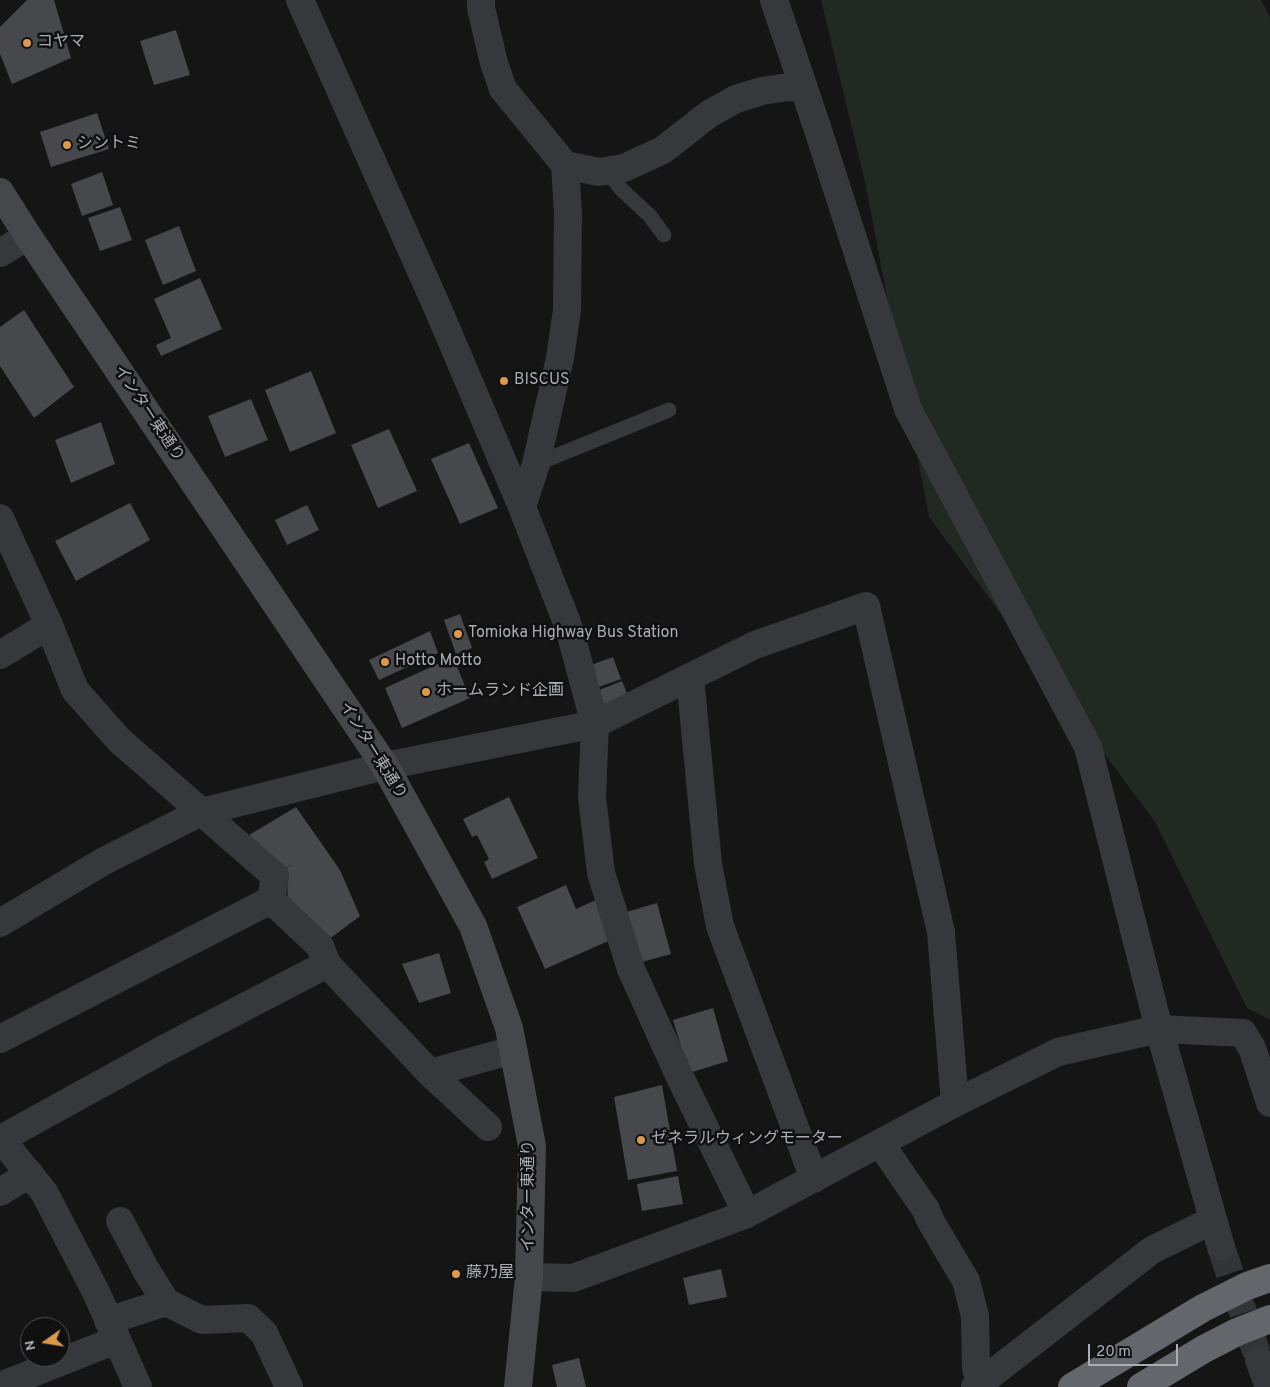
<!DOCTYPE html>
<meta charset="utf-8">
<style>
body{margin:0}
#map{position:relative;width:1270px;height:1387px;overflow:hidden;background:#151516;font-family:Overpass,sans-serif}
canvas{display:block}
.north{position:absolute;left:20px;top:1317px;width:50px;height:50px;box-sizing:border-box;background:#101011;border:1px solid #4d4f53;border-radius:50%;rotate:257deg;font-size:14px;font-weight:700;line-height:20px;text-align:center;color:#a9aeb5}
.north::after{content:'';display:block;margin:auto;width:18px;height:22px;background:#db9a49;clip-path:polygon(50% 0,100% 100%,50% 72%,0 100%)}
.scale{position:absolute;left:1088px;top:1344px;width:90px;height:22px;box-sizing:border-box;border:2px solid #a9aeb5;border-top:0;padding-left:6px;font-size:15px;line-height:18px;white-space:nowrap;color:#a9aeb5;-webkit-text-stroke:4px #101011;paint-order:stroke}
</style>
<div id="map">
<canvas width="1270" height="1387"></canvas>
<div class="north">N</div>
<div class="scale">20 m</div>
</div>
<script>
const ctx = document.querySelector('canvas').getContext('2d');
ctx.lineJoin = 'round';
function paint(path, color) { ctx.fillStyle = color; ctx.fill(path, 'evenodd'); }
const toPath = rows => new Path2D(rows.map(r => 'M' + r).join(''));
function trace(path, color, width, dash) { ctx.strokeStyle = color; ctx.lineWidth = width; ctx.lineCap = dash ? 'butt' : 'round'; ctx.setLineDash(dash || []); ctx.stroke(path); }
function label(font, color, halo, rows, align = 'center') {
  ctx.font = font + ' Overpass,"Noto Sans JP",sans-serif'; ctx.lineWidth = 5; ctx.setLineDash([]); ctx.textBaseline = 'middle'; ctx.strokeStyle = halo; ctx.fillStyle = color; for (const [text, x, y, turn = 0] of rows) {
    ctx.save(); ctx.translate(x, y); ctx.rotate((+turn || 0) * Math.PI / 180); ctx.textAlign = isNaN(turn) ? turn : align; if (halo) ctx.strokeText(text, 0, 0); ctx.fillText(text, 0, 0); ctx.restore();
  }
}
paint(toPath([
 [821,0,1261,0,1270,17,1270,1020,1247,1008,1155,822,929,517,865,182]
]), '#222822');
paint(toPath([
 [27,0,54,0,71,58,12,84,0,54,0,27],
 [176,30,190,75,154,85,140,41],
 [97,113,109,149,51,167,40,132],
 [102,172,113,205,82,216,71,184],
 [120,207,132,240,100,251,88,218],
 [179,226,196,271,163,285,145,240],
 [200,278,222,329,161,356,156,345,171,338,154,299],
 [24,310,74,387,34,418,0,366,0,327],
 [311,371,336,433,290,452,265,390],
 [251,399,268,440,225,457,208,416],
 [101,422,115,464,71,483,55,440],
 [389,429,417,491,378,508,351,445],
 [469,443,498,508,460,524,431,459],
 [130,503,150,540,76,581,55,541],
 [307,505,319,530,287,545,275,520],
 [460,614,472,648,456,654,444,620],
 [430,631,438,653,379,680,369,660],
 [453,657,470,698,402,728,385,688],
 [613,657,621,679,593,689,585,667],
 [622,681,631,703,602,714,594,692],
 [509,797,538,858,492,879,484,862,489,859,477,835,472,837,463,819],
 [296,807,340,870,360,916,320,946,288,912,287,868,293,863,275,876,249,835],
 [566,885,576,909,598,899,615,938,545,969,517,907],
 [657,903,671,954,638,963,623,913],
 [439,953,451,993,419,1003,402,964],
 [713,1008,728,1061,689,1073,673,1020],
 [662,1085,677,1171,628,1180,614,1097],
 [678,1176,683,1204,642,1211,637,1184],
 [721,1269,727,1297,689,1305,683,1278],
 [579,1358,586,1387,557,1387,552,1365]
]), '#47484b');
trace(toPath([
 [1221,1247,1259,1360]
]), '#333436', 28, [28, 14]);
trace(toPath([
 [607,170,621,189,650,216,664,235],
 [536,464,669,410]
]), '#36383b', 15);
trace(toPath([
 [300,0,438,309,522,507,569,628,595,724,592,797,601,873,631,969,678,1073,747,1214],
 [481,0,481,8,494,63,503,89,565,165,568,214,567,310,560,358,536,464,522,507],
 [774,0,817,127,908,409,1088,747,1159,1029,1221,1247],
 [565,165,599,172,624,168,663,150,709,114,736,99,762,91,788,87,804,88],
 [0,253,28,236],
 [0,518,49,625,75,690,119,740,275,876,271,900,320,946,327,964,430,1073,488,1127],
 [0,655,49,625],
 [690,677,708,864,720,926,814,1179],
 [0,923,104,861,201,812,385,766,595,724,755,645,866,606,941,932,955,1103],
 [0,1039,271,900],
 [430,1073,513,1050],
 [0,1138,44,1192,96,1292,138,1387],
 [1,1139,164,1049,327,964],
 [880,1143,926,1210,930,1220,966,1281,975,1316,976,1369,980,1382],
 [0,1192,30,1174],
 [120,1221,146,1270,166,1302,202,1320,248,1318,264,1333,289,1387],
 [529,1277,573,1278,747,1214,955,1103,1058,1052,1159,1029,1243,1033,1252,1048,1270,1103],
 [108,1321,166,1302],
 [1259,1360,1269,1387],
 [0,1386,116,1340],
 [975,1387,1152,1250,1213,1220]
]), '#36383b', 28);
trace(toPath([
 [0,192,28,236,385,766,473,926,509,1028,532,1146,529,1277,518,1387]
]), '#45474b', 28);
trace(toPath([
 [1072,1387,1203,1308,1247,1286,1270,1278],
 [1141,1387,1204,1349,1237,1332,1270,1319]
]), '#63666b', 28);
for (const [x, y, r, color] of [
 [27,43,5,"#db9a49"],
 [67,145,5,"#db9a49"],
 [504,381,5,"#db9a49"],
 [458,634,5,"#db9a49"],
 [385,662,5,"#db9a49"],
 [426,692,5,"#db9a49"],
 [641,1140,5,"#db9a49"],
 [456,1274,5,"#db9a49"]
]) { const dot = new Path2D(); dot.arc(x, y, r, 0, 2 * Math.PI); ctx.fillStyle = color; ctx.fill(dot); trace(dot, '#101011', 2); }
label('16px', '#a9aeb5', '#101011', [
 ["コヤマ",37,43],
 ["シントミ",77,145],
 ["BISCUS",514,381],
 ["Tomioka Highway Bus Station",468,634],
 ["Hotto Motto",395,662],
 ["ホームランド企画",436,692],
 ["ゼネラルウィングモーター",651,1140],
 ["藤乃屋",466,1274]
], 'left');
label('16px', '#a9aeb5', '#101011', [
 ["インター東通り",148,414,56],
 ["インター東通り",372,751,58],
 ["インター東通り",530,1196,-90]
]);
</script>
